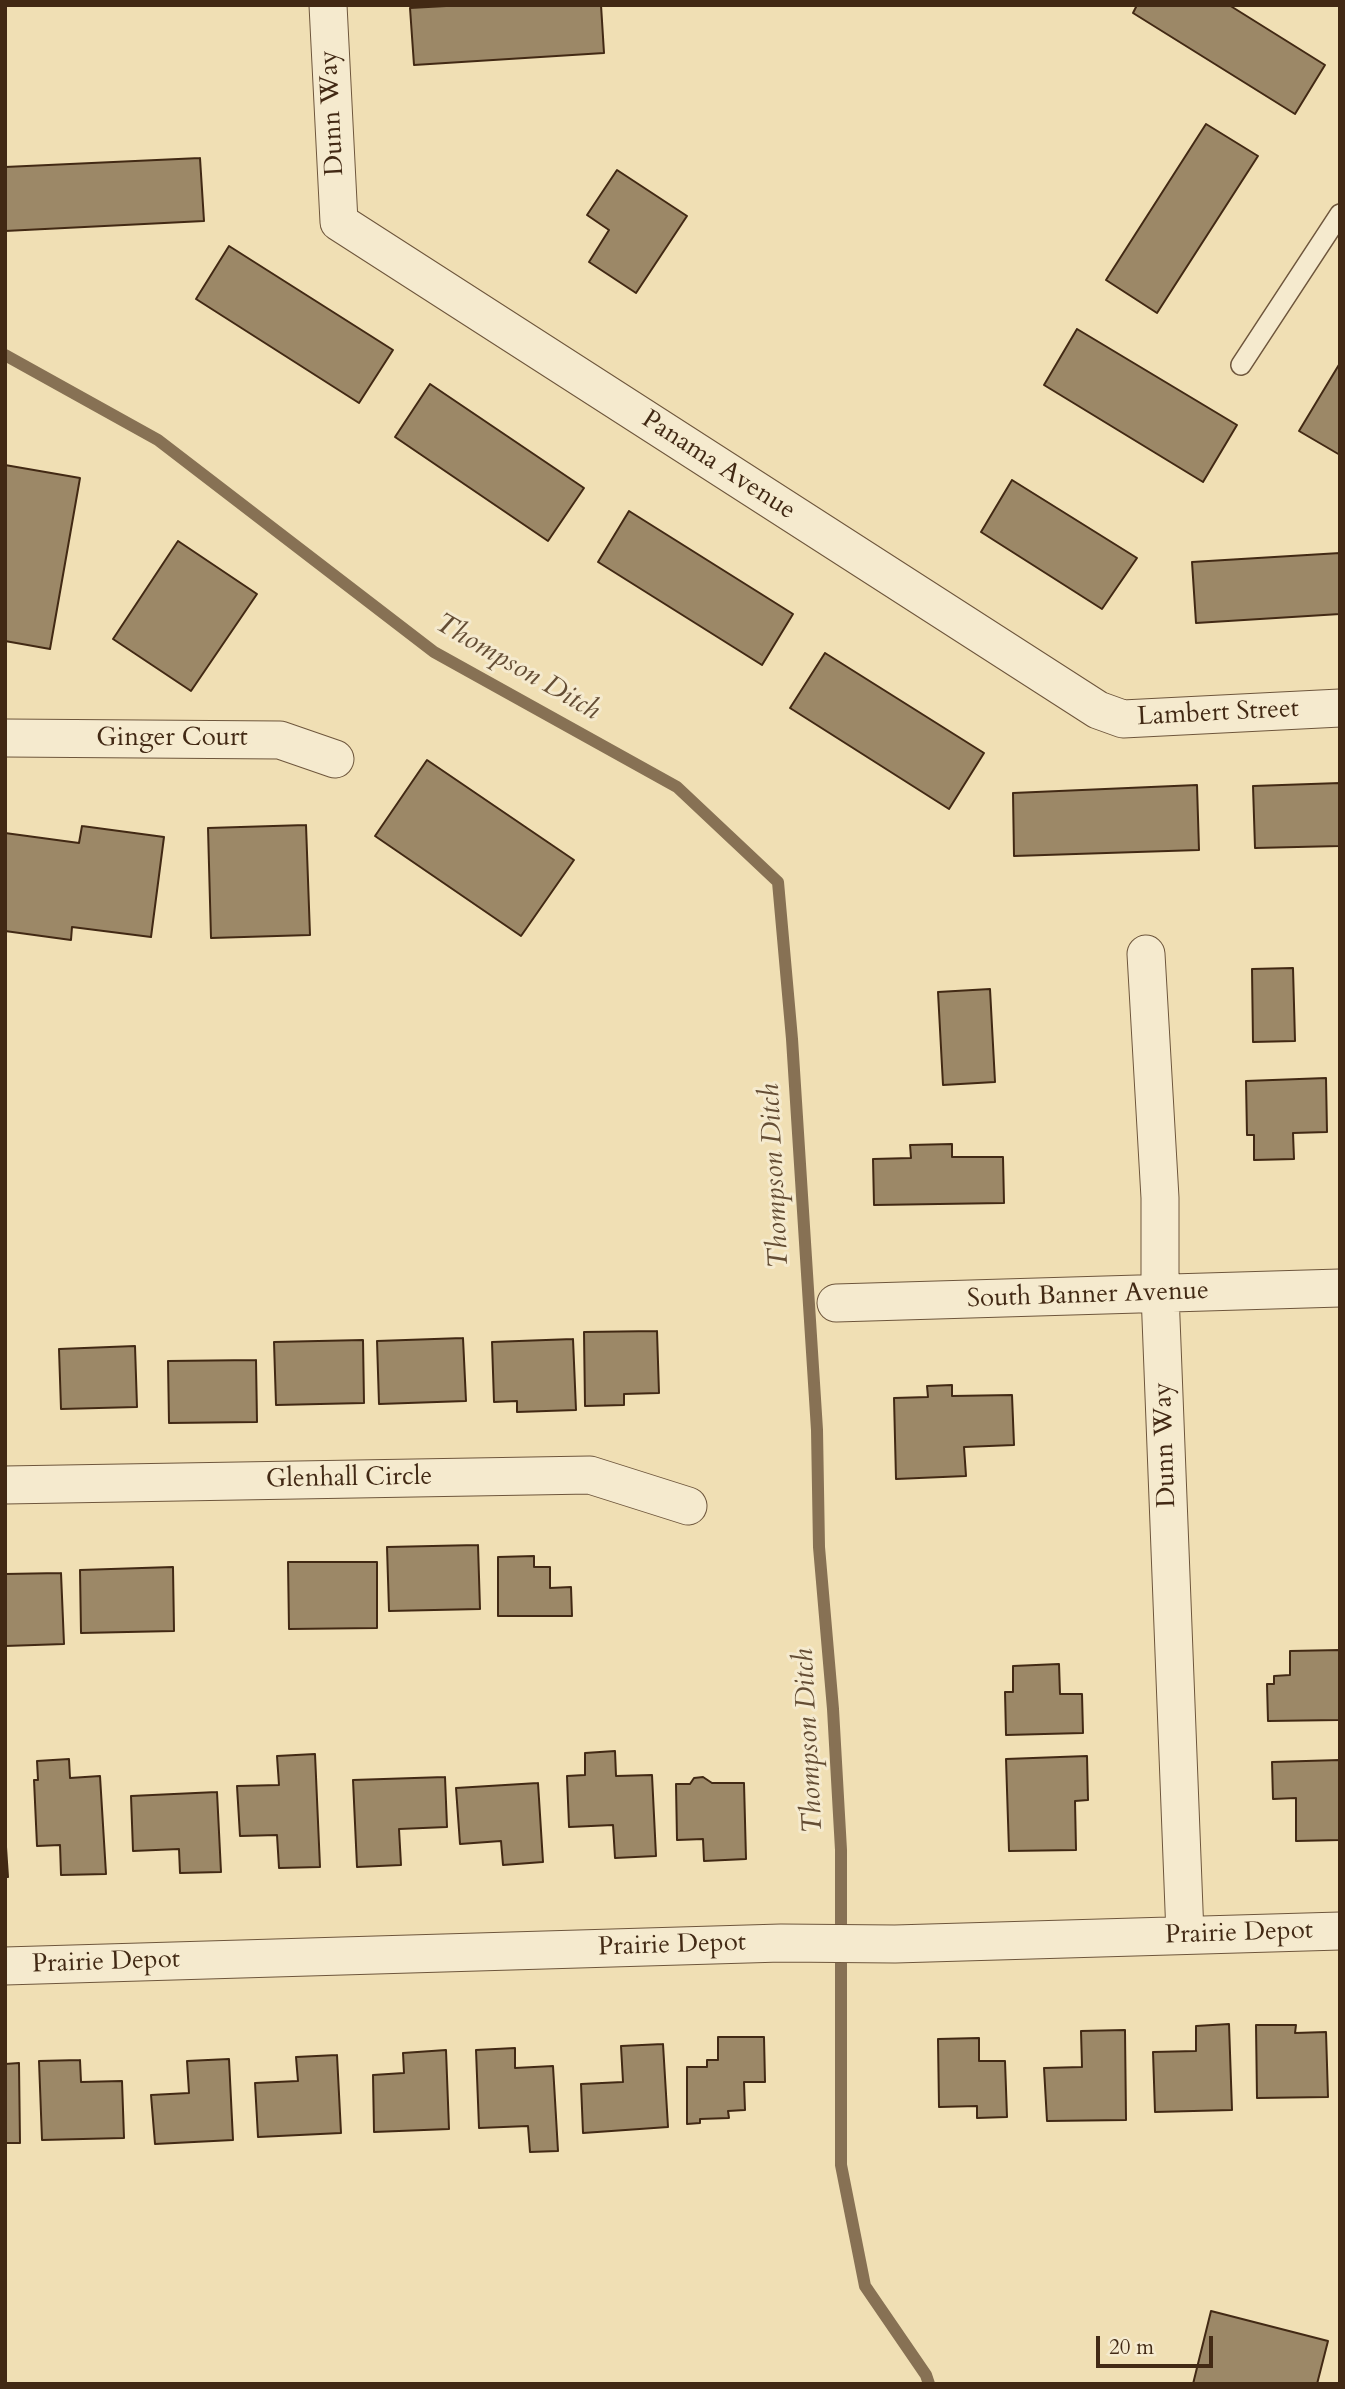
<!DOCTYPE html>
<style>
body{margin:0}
#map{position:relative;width:1345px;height:2389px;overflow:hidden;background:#f0dfb4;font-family:Cardo,serif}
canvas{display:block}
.frame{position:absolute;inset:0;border:7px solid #422914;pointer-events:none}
.scale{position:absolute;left:1096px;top:2336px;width:117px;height:32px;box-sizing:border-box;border:4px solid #422914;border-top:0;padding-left:9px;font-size:21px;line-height:24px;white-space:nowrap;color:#422914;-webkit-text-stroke:5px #f5eace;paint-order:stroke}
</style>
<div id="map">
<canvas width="1345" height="2389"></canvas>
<div class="frame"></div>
<div class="scale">20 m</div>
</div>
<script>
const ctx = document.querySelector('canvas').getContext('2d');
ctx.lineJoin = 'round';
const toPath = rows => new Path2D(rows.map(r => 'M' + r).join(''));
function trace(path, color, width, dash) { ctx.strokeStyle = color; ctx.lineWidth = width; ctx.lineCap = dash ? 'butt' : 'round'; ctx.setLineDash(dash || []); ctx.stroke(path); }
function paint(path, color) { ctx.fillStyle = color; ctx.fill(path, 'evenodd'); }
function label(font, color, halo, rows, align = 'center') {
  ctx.font = font + ' Cardo,serif'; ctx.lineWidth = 6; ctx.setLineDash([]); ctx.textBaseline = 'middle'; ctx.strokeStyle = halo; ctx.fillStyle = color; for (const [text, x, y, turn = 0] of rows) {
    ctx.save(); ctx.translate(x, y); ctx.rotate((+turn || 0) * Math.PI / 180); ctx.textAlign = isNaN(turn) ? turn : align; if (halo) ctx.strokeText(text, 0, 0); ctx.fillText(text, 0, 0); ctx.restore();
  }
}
trace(toPath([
 [5,355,158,440,434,652,677,787,778,882,792,1039,817,1430,819,1547,833,1709,841,1850,841,2165,865,2286,926,2375,929,2384]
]), '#877154', 12);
const building = toPath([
 [464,5,601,5,604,53,414,65,410,8,464,5],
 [1137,5,1229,5,1325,65,1295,114,1133,13,1137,5],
 [1206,124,1258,156,1157,313,1106,280,1206,124],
 [200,158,204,221,5,231,5,167,200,158],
 [617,170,687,216,636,293,589,262,609,230,587,215,617,170],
 [229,246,393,350,359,403,196,299,229,246],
 [1077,329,1237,425,1203,482,1044,385,1077,329],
 [1340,363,1340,455,1299,431,1340,363],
 [430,384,584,488,548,541,395,437,430,384],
 [5,465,80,478,50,649,5,641,5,465],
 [1012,480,1137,558,1102,609,981,532,1012,480],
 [629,511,793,614,762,665,598,562,629,511],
 [178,541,257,594,191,691,113,639,178,541],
 [1340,553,1340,614,1196,623,1192,562,1340,553],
 [825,653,984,753,949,809,790,708,825,653],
 [427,760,574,860,521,936,375,836,427,760],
 [1340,783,1340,846,1255,848,1253,786,1340,783],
 [1197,785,1199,850,1014,856,1013,793,1197,785],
 [306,825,310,935,211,938,208,828,306,825],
 [82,826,164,837,151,937,72,927,71,940,5,931,5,833,79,843,82,826],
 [1293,968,1295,1041,1253,1042,1252,969,1293,968],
 [990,989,995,1082,943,1085,938,992,990,989],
 [1326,1078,1327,1132,1293,1133,1294,1159,1254,1160,1254,1135,1247,1135,1246,1081,1326,1078],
 [952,1144,952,1157,1003,1157,1004,1203,874,1205,873,1159,911,1158,910,1145,952,1144],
 [657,1331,659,1393,624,1394,624,1405,585,1406,584,1332,657,1331],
 [463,1338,466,1401,379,1404,377,1341,463,1338],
 [573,1339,576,1410,517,1412,517,1401,494,1402,492,1342,573,1339],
 [363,1340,364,1403,276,1405,274,1342,363,1340],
 [135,1346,137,1407,61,1409,59,1349,135,1346],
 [256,1360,257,1422,169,1423,168,1361,256,1360],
 [952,1385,952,1396,1012,1395,1014,1445,964,1447,966,1476,896,1479,894,1398,928,1397,927,1386,952,1385],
 [478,1545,480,1609,389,1611,387,1547,478,1545],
 [534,1556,534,1567,550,1567,550,1588,571,1587,572,1616,498,1616,498,1557,534,1556],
 [288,1562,377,1562,377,1628,289,1629,288,1562],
 [173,1567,174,1631,81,1633,80,1570,173,1567],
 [61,1573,64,1644,5,1646,5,1574,61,1573],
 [1340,1650,1339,1720,1268,1721,1267,1684,1274,1684,1274,1676,1290,1675,1290,1651,1340,1650],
 [1059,1664,1060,1694,1082,1694,1083,1733,1006,1735,1005,1692,1013,1692,1013,1666,1059,1664],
 [615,1751,616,1776,652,1775,656,1856,615,1858,613,1825,569,1827,567,1776,585,1775,585,1753,615,1751],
 [315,1754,320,1867,279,1868,277,1835,240,1836,237,1786,279,1785,277,1756,315,1754],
 [1087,1756,1088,1800,1075,1801,1076,1850,1009,1851,1006,1759,1087,1756],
 [69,1759,70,1778,100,1776,106,1874,61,1875,60,1845,37,1846,34,1780,38,1780,37,1761,69,1759],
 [1340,1760,1340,1840,1296,1841,1296,1798,1273,1799,1272,1762,1340,1760],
 [445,1777,447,1827,399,1829,401,1865,357,1867,353,1780,445,1777],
 [703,1777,712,1783,744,1783,746,1859,704,1861,703,1839,677,1840,676,1784,690,1784,694,1778,703,1777],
 [538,1783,543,1862,503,1865,501,1841,460,1844,456,1788,538,1783],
 [217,1792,221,1872,180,1873,179,1849,133,1851,131,1796,217,1792],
 [5,1832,8,1877,5,1877,5,1832],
 [1229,2024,1232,2110,1155,2112,1153,2052,1196,2051,1196,2026,1229,2024],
 [1256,2025,1296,2025,1295,2033,1326,2032,1328,2097,1257,2098,1256,2025],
 [1125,2030,1126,2120,1047,2121,1044,2068,1082,2067,1081,2031,1125,2030],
 [718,2037,764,2037,765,2082,744,2082,745,2110,728,2111,729,2118,700,2119,700,2123,687,2124,687,2067,707,2067,707,2060,718,2060,718,2037],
 [979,2038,979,2061,1005,2061,1007,2117,977,2118,977,2106,939,2107,938,2039,979,2038],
 [663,2044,668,2127,583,2133,581,2084,623,2082,621,2046,663,2044],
 [515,2048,515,2068,553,2066,558,2151,530,2152,528,2126,479,2128,476,2050,515,2048],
 [446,2050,449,2129,374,2132,373,2075,404,2073,403,2053,446,2050],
 [337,2055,341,2133,258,2137,255,2083,298,2081,296,2057,337,2055],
 [229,2059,233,2140,155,2144,151,2095,189,2093,187,2061,229,2059],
 [80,2060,81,2082,122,2081,124,2138,42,2140,39,2061,80,2060],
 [19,2063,20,2143,5,2143,5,2064,19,2063],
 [1211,2311,1328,2341,1317,2384,1193,2384,1211,2311]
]);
paint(building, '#9c8867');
trace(building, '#422914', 2);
const service = toPath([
 [1241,365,1340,214]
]);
const minor = toPath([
 [328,5,339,222,1098,710,1123,719,1340,708],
 [5,738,280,740,335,759],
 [1146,954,1160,1198,1160,1293,1185,1935],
 [836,1303,1340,1288],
 [5,1485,590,1475,688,1506],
 [5,1966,781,1943,895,1944,1340,1931]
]);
trace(service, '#6e563c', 22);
trace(minor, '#6e563c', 39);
trace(service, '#f5eace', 19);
trace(minor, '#f5eace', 37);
label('26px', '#422914', '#f5eace', [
 ["Dunn Way",333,113,-93],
 ["Panama Avenue",718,466,33],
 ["Lambert Street",1218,714,-3],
 ["Ginger Court",172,739],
 ["South Banner Avenue",1088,1296,-2],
 ["Dunn Way",1166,1445,-92],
 ["Glenhall Circle",349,1479,-1],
 ["Prairie Depot",1239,1934,-2],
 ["Prairie Depot",672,1946,-2],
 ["Prairie Depot",106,1963,-2]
]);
label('italic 28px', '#644d34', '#f5eace', [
 ["Thompson Ditch",517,668,30],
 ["Thompson Ditch",776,1176,-93],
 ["Thompson Ditch",810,1741,-93]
]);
</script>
